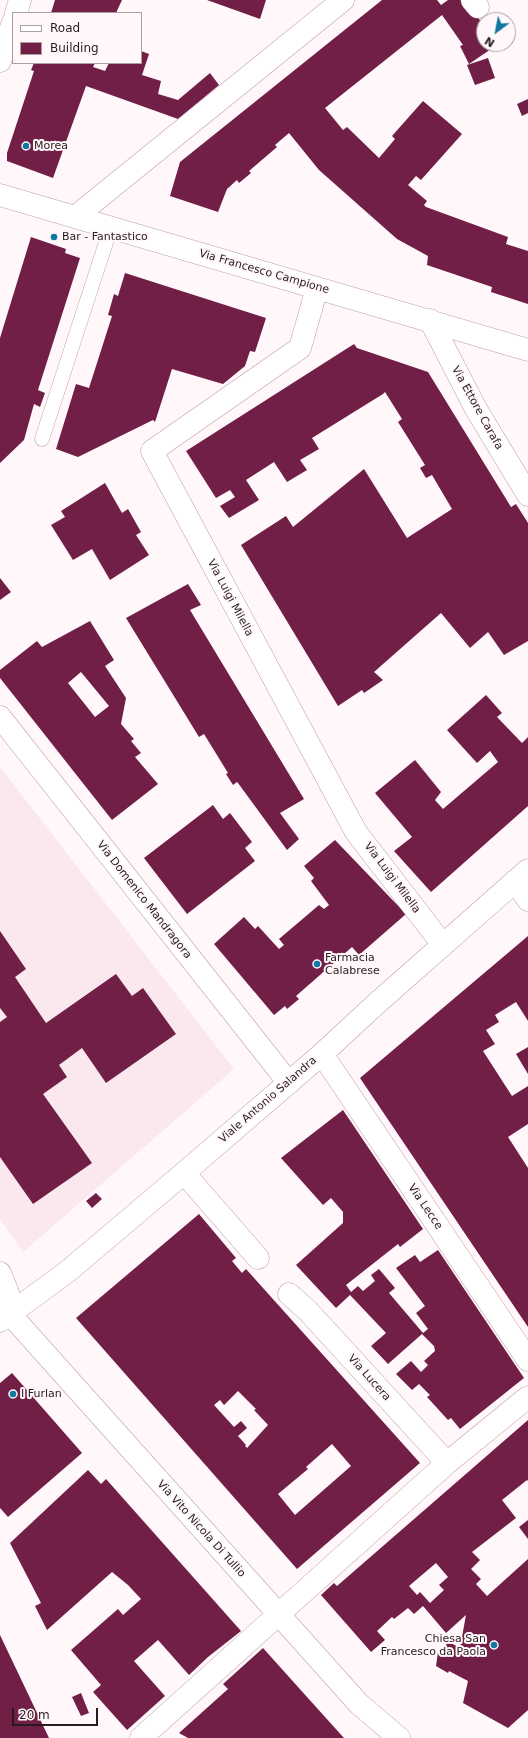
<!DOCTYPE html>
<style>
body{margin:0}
#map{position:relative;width:528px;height:1738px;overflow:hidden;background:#fff7fa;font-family:"DejaVu Sans",sans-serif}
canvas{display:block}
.legend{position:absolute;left:12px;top:12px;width:130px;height:52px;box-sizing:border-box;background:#fff7fa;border:1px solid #a99fa3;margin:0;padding:5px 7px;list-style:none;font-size:12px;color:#281b20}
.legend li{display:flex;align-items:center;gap:8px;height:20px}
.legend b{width:20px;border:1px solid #a99fa3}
.north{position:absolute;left:476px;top:12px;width:40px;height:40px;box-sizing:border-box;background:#fff7fa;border:1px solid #a99fa3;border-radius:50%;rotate:212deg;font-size:11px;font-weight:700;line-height:16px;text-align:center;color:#281b20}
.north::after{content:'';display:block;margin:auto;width:14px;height:18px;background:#1076a2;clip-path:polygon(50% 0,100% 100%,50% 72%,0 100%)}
.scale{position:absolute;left:12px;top:1708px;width:86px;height:18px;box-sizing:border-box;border:2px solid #281b20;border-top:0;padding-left:5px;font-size:12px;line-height:14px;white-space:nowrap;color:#281b20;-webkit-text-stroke:3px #fff7fa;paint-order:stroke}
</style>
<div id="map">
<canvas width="528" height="1738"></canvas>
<ul class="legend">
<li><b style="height:5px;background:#fff"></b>Road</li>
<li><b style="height:11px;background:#711f47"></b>Building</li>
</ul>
<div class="north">N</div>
<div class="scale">20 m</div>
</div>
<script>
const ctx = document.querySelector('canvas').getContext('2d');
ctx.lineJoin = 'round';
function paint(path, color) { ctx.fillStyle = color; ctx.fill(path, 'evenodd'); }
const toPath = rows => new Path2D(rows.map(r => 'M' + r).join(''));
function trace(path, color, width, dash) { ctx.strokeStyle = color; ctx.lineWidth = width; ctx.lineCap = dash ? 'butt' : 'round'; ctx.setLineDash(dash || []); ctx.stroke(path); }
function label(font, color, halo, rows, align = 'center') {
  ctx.font = font + ' "DejaVu Sans",sans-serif'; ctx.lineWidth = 4; ctx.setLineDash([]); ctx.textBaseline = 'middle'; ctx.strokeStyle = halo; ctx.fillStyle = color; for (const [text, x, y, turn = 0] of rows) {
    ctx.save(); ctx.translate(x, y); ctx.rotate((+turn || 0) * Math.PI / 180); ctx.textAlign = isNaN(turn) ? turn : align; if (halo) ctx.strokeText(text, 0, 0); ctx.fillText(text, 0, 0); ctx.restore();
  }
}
paint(toPath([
 [0,767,234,1069,23,1252,0,1219]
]), '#fae8ee');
paint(toPath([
 [55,0,122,0,116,13,51,13],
 [207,0,266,0,260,19],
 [382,0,437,0,441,5,448,0,466,0,484,26,484,44,497,45,469,64,460,46,463,45,442,15,325,108,343,130,347,127,379,158,395,139,392,136,423,101,462,134,421,180,416,176,408,185,427,201,424,205,426,207,508,237,506,244,528,251,528,304,491,292,492,287,427,265,428,256,397,239,319,170,289,133,275,145,277,147,249,171,251,173,239,183,237,180,227,189,218,212,170,196,180,162],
 [141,51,149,54,142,75,161,81,158,94,178,100,210,73,219,85,178,119,86,86,53,178,7,161,7,153,34,71,31,70,34,63,95,63,93,67,105,71,109,63,141,63],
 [488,58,495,78,475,85,467,65],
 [528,99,528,113,522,116,517,104],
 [31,237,66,249,65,253,80,258,38,390,45,393,40,407,34,404,24,440,0,463,0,338],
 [125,273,266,318,255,352,250,351,245,366,223,384,172,369,155,422,153,420,78,457,56,449,76,384,89,388,112,316,108,315,114,294,118,296],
 [354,344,357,348,428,372,511,507,516,504,528,523,528,641,504,655,488,632,470,648,441,613,374,672,383,680,364,693,362,690,338,706,241,545,286,516,293,527,364,469,407,538,452,509,432,475,426,478,420,468,425,465,398,422,402,419,385,392,383,394,312,438,319,449,300,460,307,470,287,482,274,462,246,480,259,500,229,518,220,506,235,497,230,490,216,498,186,451],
 [105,483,122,513,128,509,141,532,136,535,149,555,110,580,92,549,73,560,51,525,65,517,61,511],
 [0,578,11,592,0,600],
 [188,584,201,605,190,610,304,799,280,813,299,839,287,850,238,783,237,782,233,785,226,774,228,773,204,734,199,737,126,618],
 [90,621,114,660,105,666,126,698,121,724,134,739,131,741,141,753,135,757,158,784,112,820,0,678,0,670,37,641,42,647],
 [81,672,109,706,95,717,68,683],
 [486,695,502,713,497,717,522,743,528,737,528,806,431,892,394,851,412,837,375,793,415,760,441,792,435,800,443,809,498,762,490,751,477,763,447,730],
 [213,805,223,819,230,813,252,842,245,848,255,861,187,914,144,858],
 [335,840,406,914,359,955,352,947,296,996,299,999,287,1009,285,1006,274,1015,214,944,244,917,255,929,258,926,279,949,284,945,279,939,319,905,324,909,329,905,311,881,314,878,304,866],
 [0,931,26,969,15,977,46,1023,116,974,132,996,143,988,176,1034,106,1083,82,1048,59,1065,67,1077,43,1094,92,1163,33,1204,0,1157,0,1022,7,1017,0,1008],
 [528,936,528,1021,516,1002,495,1015,499,1022,486,1030,495,1044,483,1051,512,1096,528,1086,528,1124,508,1137,528,1168,528,1327,360,1078],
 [528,1047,528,1074,516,1054],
 [343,1110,423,1229,400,1247,398,1244,346,1285,351,1292,358,1286,363,1291,375,1281,371,1275,379,1269,395,1288,389,1293,423,1333,428,1329,416,1313,425,1306,396,1268,415,1255,420,1262,438,1250,524,1378,460,1429,451,1418,448,1420,427,1397,430,1395,419,1384,412,1390,396,1374,411,1361,421,1372,428,1365,424,1361,435,1351,434,1346,422,1334,388,1364,371,1346,386,1333,350,1295,336,1308,296,1265,343,1223,343,1212,331,1198,323,1205,281,1158],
 [96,1193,102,1199,92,1208,86,1201],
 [199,1214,236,1258,232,1261,242,1273,246,1269,420,1463,297,1569,76,1318],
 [238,1391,256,1409,254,1410,268,1425,247,1448,245,1446,246,1445,238,1436,247,1428,241,1421,234,1427,214,1405,220,1400,224,1405],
 [332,1444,351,1466,295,1515,278,1494,308,1469,306,1467],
 [12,1373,82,1453,8,1517,0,1508,0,1383],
 [528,1420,528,1481,527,1480,502,1500,516,1518,472,1552,480,1560,471,1569,481,1579,476,1584,487,1596,528,1559,528,1710,508,1728,463,1703,468,1681,449,1671,448,1673,436,1666,438,1652,449,1642,460,1648,466,1615,446,1633,423,1606,414,1614,408,1608,394,1619,392,1617,377,1631,385,1640,371,1652,321,1595,334,1583,337,1586],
 [436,1563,448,1577,439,1585,444,1590,430,1603,420,1592,417,1595,409,1586],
 [88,1470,101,1484,106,1479,241,1631,208,1657,189,1675,158,1640,134,1661,165,1696,127,1730,93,1692,101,1685,71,1650,118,1609,123,1615,141,1599,128,1585,112,1572,47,1630,35,1606,41,1603,10,1543],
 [528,1520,528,1539,519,1527],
 [0,1635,49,1738,0,1738],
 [263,1648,307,1697,344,1738,188,1738,179,1733,228,1689,223,1684],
 [81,1693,89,1713,81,1716,72,1697]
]), '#711f47');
const service = toPath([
 [42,439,111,227]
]);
const minor = toPath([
 [472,0,478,7],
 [16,13,20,0],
 [0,61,13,22],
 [0,195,528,350],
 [75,217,343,0],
 [317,288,300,348,152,451,356,832,443,945],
 [430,320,476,409,528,495],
 [0,717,289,1083],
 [515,881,528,900],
 [322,1054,528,1360],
 [184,1173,258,1258],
 [289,1294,308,1311,447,1463],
 [141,1738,447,1463,528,1397]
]);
const tertiary = toPath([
 [0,1321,67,1272,184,1173,322,1054,376,1004,528,870]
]);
const secondary = toPath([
 [0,1273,8,1293,9,1313],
 [9,1313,359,1704,399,1738]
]);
trace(service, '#bf9ba8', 15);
trace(minor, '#bf9ba8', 23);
trace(tertiary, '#bf9ba8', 23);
trace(secondary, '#bf9ba8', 23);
trace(service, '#fff', 14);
trace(minor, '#fff', 22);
trace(tertiary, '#fff', 22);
trace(secondary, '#fff', 22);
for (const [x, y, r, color] of [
 [26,146,4,"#1076a2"],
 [54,237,4,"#1076a2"],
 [317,964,4,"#1076a2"],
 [13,1394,4,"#1076a2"],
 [494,1645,4,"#1076a2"]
]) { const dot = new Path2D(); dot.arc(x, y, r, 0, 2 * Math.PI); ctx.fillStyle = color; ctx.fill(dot); trace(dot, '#fff7fa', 1.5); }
label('11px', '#281b20', '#fff7fa', [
 ["Morea",34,146],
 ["Bar - Fantastico",62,237],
 ["Farmacia",325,958],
 ["Calabrese",325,971],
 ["I Furlan",21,1394],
 ["Chiesa San",486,1639,"right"],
 ["Francesco da Paola",486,1652,"right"]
], 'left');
label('11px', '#281b20', '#fff7fa', [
 ["Via Francesco Campione",264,272,16],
 ["Via Ettore Carafa",477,408,61],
 ["Via Luigi Milella",230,598,62],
 ["Via Luigi Milella",392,878,53],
 ["Via Domenico Mandragora",144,900,52],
 ["Viale Antonio Salandra",268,1100,-41],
 ["Via Lecce",425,1207,56],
 ["Via Lucera",369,1378,48],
 ["Via Vito Nicola Di Tullio",201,1529,48]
]);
</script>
